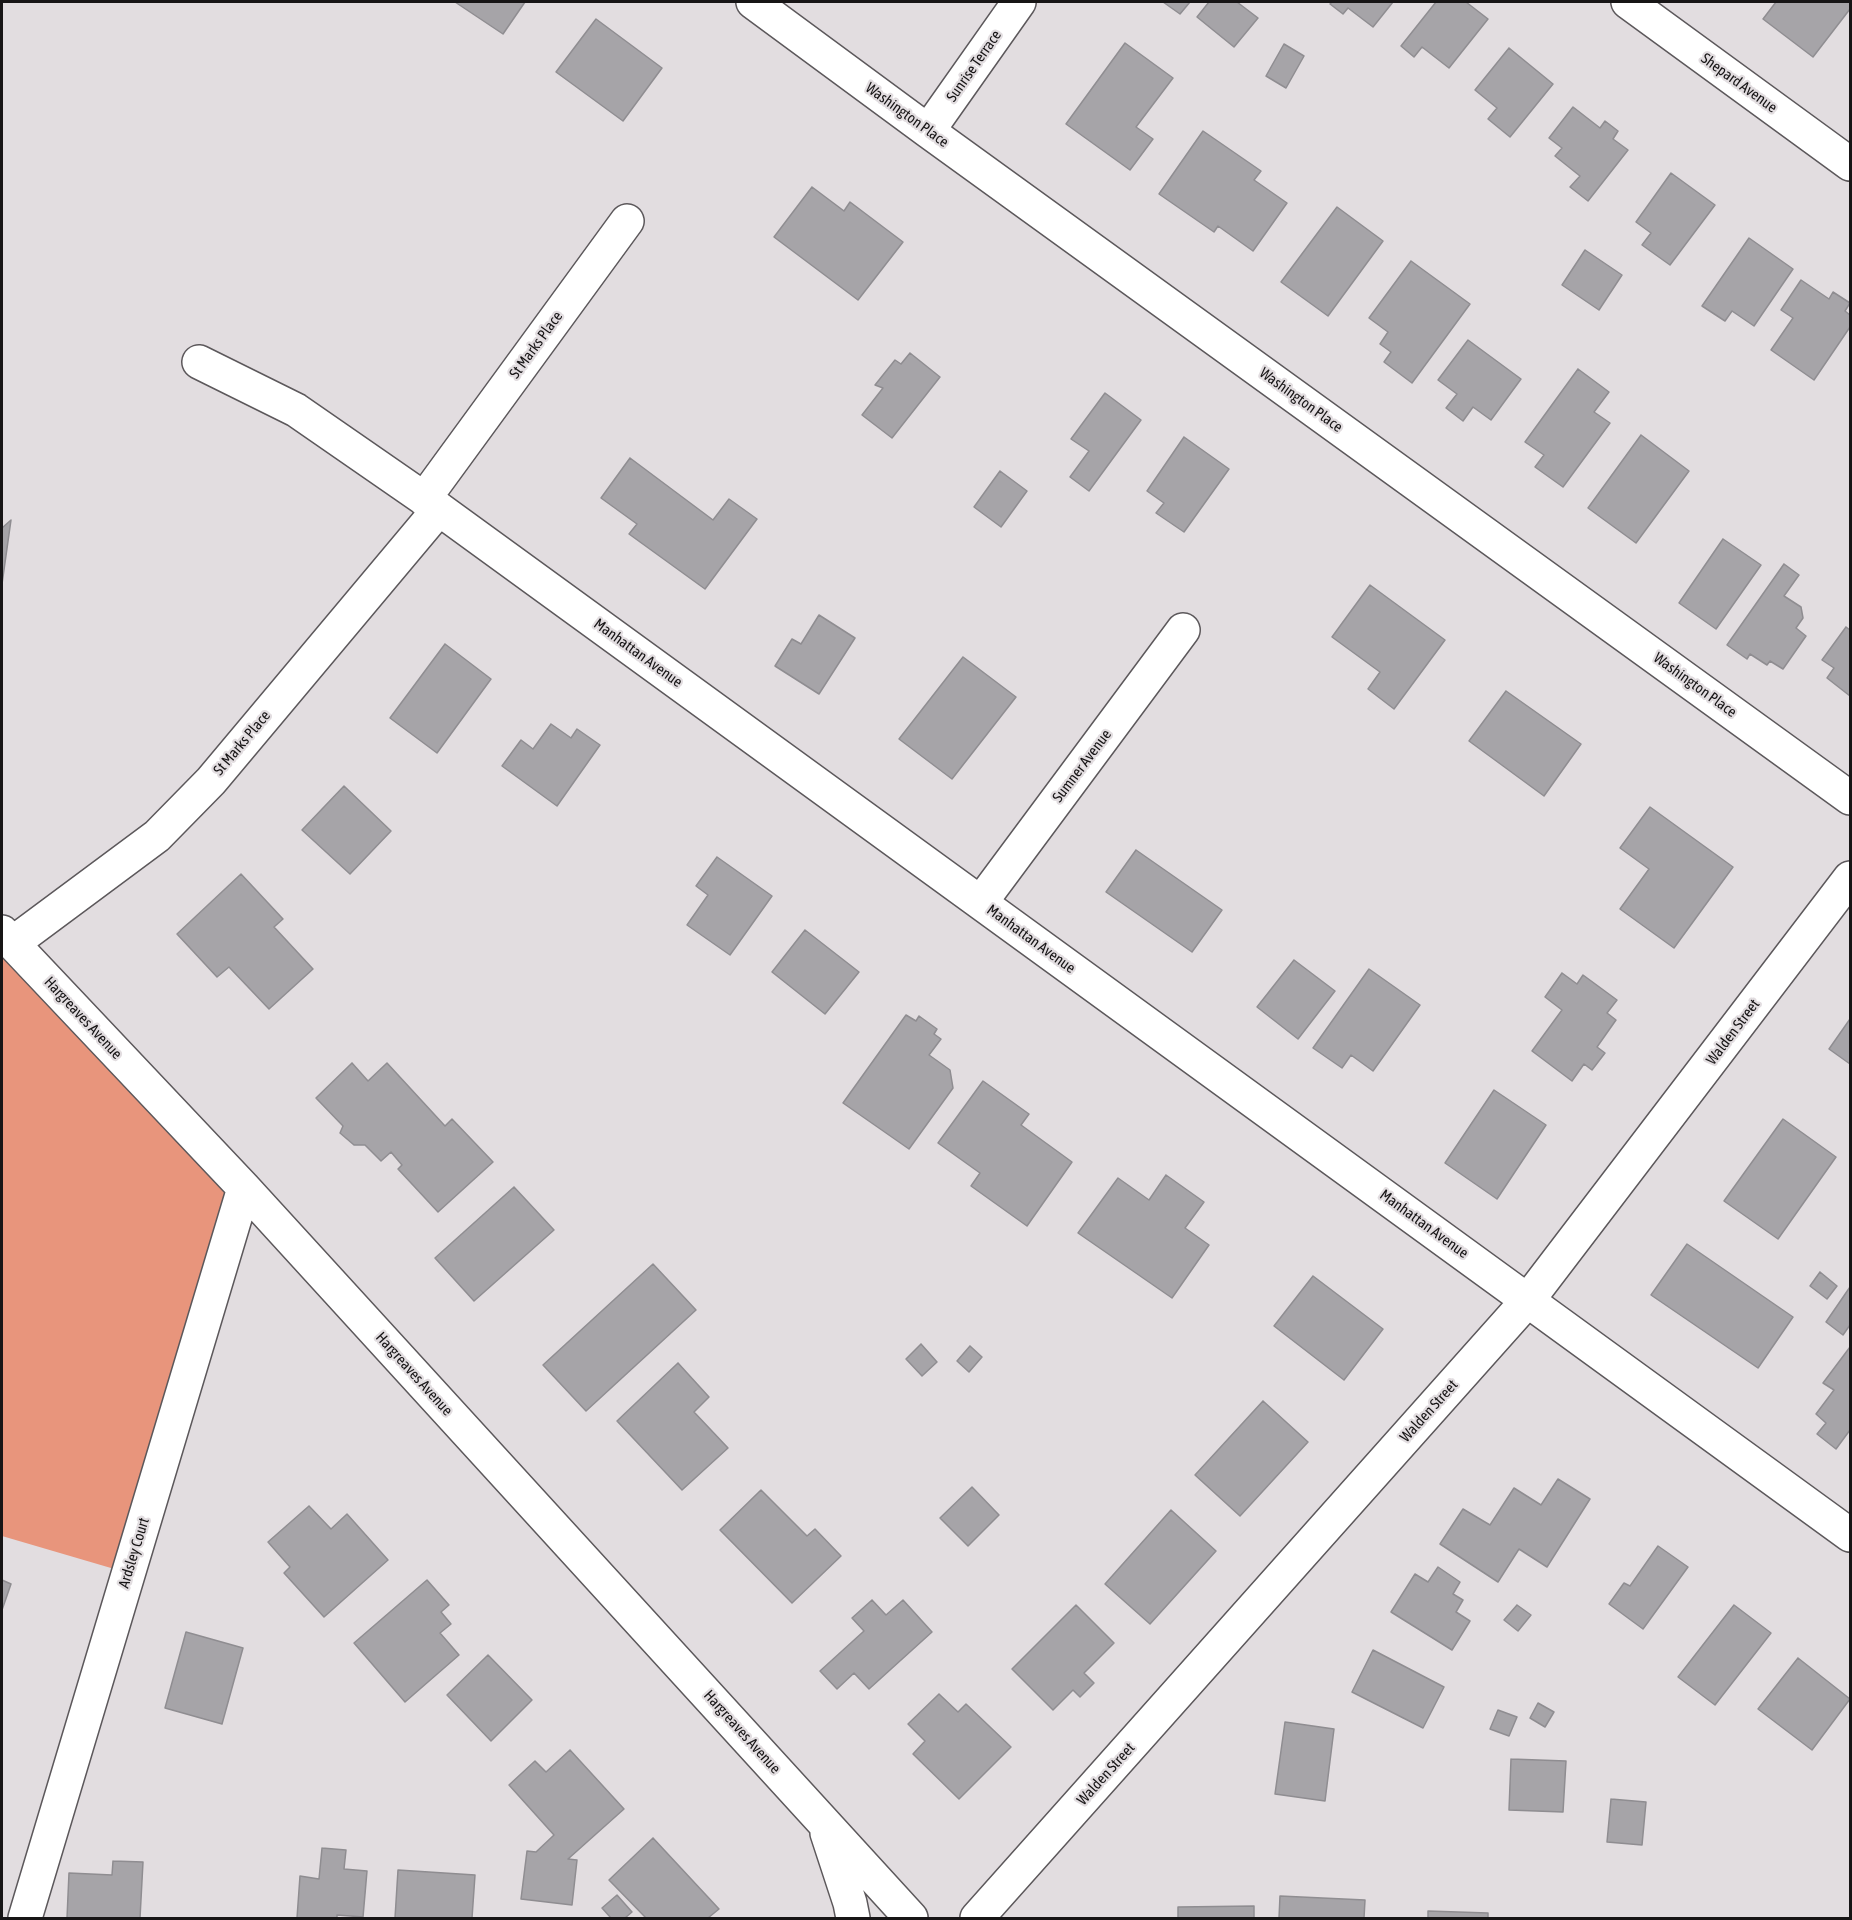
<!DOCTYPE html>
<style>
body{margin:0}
#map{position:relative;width:1852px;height:1920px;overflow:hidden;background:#e2dde0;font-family:"Asap Condensed",sans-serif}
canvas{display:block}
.frame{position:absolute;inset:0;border:3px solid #171516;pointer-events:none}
</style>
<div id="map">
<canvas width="1852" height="1920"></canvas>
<div class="frame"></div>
</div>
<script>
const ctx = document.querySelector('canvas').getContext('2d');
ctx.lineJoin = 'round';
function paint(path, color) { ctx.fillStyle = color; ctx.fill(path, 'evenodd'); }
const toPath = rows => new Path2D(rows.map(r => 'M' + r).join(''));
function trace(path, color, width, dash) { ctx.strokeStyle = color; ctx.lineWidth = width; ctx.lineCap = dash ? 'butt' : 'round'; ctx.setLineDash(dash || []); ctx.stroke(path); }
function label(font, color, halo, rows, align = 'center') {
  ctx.font = font + ' "Asap Condensed",sans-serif'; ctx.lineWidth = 4.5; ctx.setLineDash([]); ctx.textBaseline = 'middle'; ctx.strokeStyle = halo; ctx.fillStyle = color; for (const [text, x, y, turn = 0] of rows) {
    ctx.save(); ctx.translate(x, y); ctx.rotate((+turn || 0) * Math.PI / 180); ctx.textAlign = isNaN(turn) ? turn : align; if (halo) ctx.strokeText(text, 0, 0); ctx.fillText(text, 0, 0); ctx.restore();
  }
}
paint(toPath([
 [2,932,244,1188,128,1573,2,1536]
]), '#e8957c');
const building = toPath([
 [455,2,525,2,503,34,455,2],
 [1163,2,1190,2,1180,14,1163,2],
 [1209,2,1237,2,1258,18,1234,47,1197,17,1209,2],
 [1332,2,1393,2,1373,27,1348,8,1343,14,1330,4,1332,2],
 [1436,2,1466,2,1488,19,1449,68,1422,47,1414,57,1401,46,1436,2],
 [1776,2,1850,2,1850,9,1813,57,1763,19,1776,2],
 [596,19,662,68,623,121,556,72,596,19],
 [1125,43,1173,78,1136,127,1153,139,1130,170,1066,124,1125,43],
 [1284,44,1304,56,1286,88,1266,76,1284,44],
 [1509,48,1553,84,1510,137,1488,119,1497,108,1475,90,1509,48],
 [1573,107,1600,128,1605,121,1618,131,1613,139,1628,150,1588,201,1570,187,1580,176,1555,156,1562,148,1549,138,1573,107],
 [1203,131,1261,171,1254,180,1287,203,1253,251,1218,226,1214,232,1159,194,1203,131],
 [1671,173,1715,205,1670,265,1642,245,1651,233,1636,222,1671,173],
 [812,187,844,211,850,202,903,242,858,300,774,237,812,187],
 [1337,207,1383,241,1328,316,1281,282,1337,207],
 [1749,238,1793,269,1754,326,1732,311,1725,321,1702,306,1749,238],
 [1585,250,1622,275,1599,310,1562,285,1585,250],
 [1411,261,1470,304,1412,383,1384,362,1391,352,1380,344,1388,332,1369,318,1411,261],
 [1801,280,1829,299,1833,292,1850,303,1845,311,1850,315,1850,327,1814,380,1771,350,1793,318,1781,310,1801,280],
 [1468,340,1521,379,1491,420,1473,407,1463,421,1446,408,1457,394,1438,380,1468,340],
 [910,353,940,377,892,438,862,415,883,388,875,385,895,360,901,364,910,353],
 [1578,369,1609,392,1594,412,1610,423,1563,487,1535,467,1544,455,1525,442,1578,369],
 [1105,393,1141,420,1089,491,1070,477,1089,451,1071,439,1105,393],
 [1641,435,1689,471,1636,543,1588,508,1641,435],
 [1184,437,1229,469,1184,532,1156,513,1164,503,1147,491,1184,437],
 [630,458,713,520,729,499,757,519,705,589,629,534,637,524,601,498,630,458],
 [1000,471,1027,491,1001,527,974,507,1000,471],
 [11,520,2,584,2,528,11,520],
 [1723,539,1761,565,1716,629,1679,603,1723,539],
 [1784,564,1799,575,1784,596,1801,607,1803,618,1796,628,1806,636,1783,669,1770,661,1767,665,1750,654,1747,659,1727,645,1784,564],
 [1370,585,1445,640,1394,709,1368,689,1380,672,1332,637,1370,585],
 [819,615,855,638,819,694,775,666,792,639,801,644,819,615],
 [1846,627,1850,630,1850,696,1827,678,1834,668,1822,660,1846,627],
 [445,644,491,679,437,753,390,718,445,644],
 [963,657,1016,697,952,779,899,739,963,657],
 [1506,691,1581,744,1544,796,1469,741,1506,691],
 [551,724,571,738,577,729,600,745,557,806,502,766,521,740,533,749,551,724],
 [344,786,391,831,350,874,302,830,344,786],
 [1650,807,1733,867,1674,948,1620,909,1649,869,1620,848,1650,807],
 [1136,850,1222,910,1192,952,1106,892,1136,850],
 [717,857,772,896,730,955,687,925,708,895,696,886,717,857],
 [241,874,283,919,274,927,313,969,269,1009,229,967,217,977,177,934,241,874],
 [805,930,859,972,825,1014,772,972,805,930],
 [1294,960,1335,991,1298,1039,1257,1007,1294,960],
 [1369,969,1420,1005,1373,1071,1351,1055,1342,1068,1313,1048,1369,969],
 [1562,973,1577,984,1583,975,1617,1000,1607,1013,1616,1020,1597,1047,1605,1053,1592,1070,1584,1064,1572,1081,1532,1051,1562,1010,1545,997,1562,973],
 [906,1015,916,1021,919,1016,937,1029,934,1034,941,1039,929,1055,950,1070,953,1088,909,1149,843,1103,906,1015],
 [1850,1019,1850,1064,1829,1049,1850,1019],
 [352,1063,368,1081,387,1063,445,1126,452,1119,493,1162,438,1212,398,1169,402,1165,391,1152,381,1161,365,1145,354,1145,340,1133,343,1126,316,1098,352,1063],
 [983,1081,1029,1114,1021,1125,1072,1162,1027,1226,971,1186,980,1173,938,1143,983,1081],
 [1494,1090,1546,1125,1497,1199,1445,1163,1494,1090],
 [1783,1119,1836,1157,1778,1239,1724,1201,1783,1119],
 [1166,1175,1204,1202,1185,1228,1209,1245,1172,1298,1078,1233,1118,1178,1149,1200,1166,1175],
 [514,1187,554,1230,474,1301,435,1258,514,1187],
 [1687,1244,1793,1317,1758,1368,1651,1295,1687,1244],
 [653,1264,696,1310,586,1411,543,1365,653,1264],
 [1820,1272,1837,1286,1827,1299,1810,1286,1820,1272],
 [1313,1276,1383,1329,1344,1380,1274,1326,1313,1276],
 [1850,1287,1850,1325,1843,1335,1826,1322,1850,1287],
 [921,1344,937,1362,922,1376,906,1359,921,1344],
 [970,1346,982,1357,969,1372,957,1361,970,1346],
 [1850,1347,1850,1430,1836,1449,1817,1434,1826,1423,1816,1414,1834,1390,1823,1383,1850,1347],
 [678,1363,709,1397,694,1412,728,1448,682,1490,617,1421,678,1363],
 [1263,1401,1308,1442,1240,1516,1195,1475,1263,1401],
 [1558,1479,1590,1499,1547,1567,1519,1549,1498,1582,1440,1544,1463,1509,1490,1525,1514,1488,1541,1505,1558,1479],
 [972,1487,999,1515,968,1546,940,1518,972,1487],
 [761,1490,807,1536,815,1529,841,1556,792,1603,720,1530,761,1490],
 [309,1506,331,1529,347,1514,388,1560,324,1617,284,1573,290,1567,268,1542,309,1506],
 [1171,1510,1216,1551,1150,1624,1105,1584,1171,1510],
 [1658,1546,1688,1567,1643,1629,1609,1604,1624,1583,1630,1586,1658,1546],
 [1438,1567,1460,1582,1453,1594,1463,1600,1456,1612,1470,1621,1452,1650,1391,1612,1415,1574,1428,1582,1438,1567],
 [2,1580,11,1584,2,1610,2,1580],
 [427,1580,449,1605,441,1612,451,1624,440,1633,459,1655,405,1702,354,1643,427,1580],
 [872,1600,886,1615,903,1600,932,1632,869,1689,854,1673,837,1689,820,1671,864,1631,852,1618,872,1600],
 [1076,1605,1114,1643,1084,1673,1094,1683,1080,1697,1073,1690,1053,1710,1012,1669,1076,1605],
 [1517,1605,1531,1615,1518,1631,1504,1620,1517,1605],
 [1734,1605,1771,1633,1715,1705,1678,1677,1734,1605],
 [186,1632,243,1648,222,1724,165,1708,186,1632],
 [1373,1650,1444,1687,1423,1728,1352,1692,1373,1650],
 [488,1655,532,1700,491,1741,447,1695,488,1655],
 [1798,1658,1850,1699,1812,1750,1758,1709,1798,1658],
 [939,1694,958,1712,966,1704,1011,1747,959,1799,913,1754,925,1741,908,1724,939,1694],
 [1538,1703,1554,1712,1545,1727,1530,1718,1538,1703],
 [1498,1710,1517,1717,1509,1736,1490,1729,1498,1710],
 [1285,1722,1334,1729,1325,1801,1275,1794,1285,1722],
 [570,1750,624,1809,568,1859,577,1860,572,1905,521,1899,527,1851,536,1852,554,1835,509,1785,535,1761,546,1772,570,1750],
 [1511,1759,1566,1761,1563,1812,1509,1810,1511,1759],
 [1611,1799,1646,1802,1642,1845,1607,1842,1611,1799],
 [653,1838,719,1909,708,1918,646,1918,609,1880,653,1838],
 [322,1848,346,1850,344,1869,367,1871,363,1917,337,1915,337,1918,297,1918,300,1876,319,1879,322,1848],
 [113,1861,143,1862,140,1918,67,1918,69,1873,112,1875,113,1861],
 [398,1870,475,1875,472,1918,395,1918,398,1870],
 [617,1895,632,1912,625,1918,611,1918,602,1908,617,1895],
 [1280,1896,1365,1900,1364,1918,1279,1918,1280,1896],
 [1254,1906,1254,1918,1178,1918,1178,1907,1254,1906],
 [1428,1911,1488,1913,1488,1918,1428,1918,1428,1911]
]);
paint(building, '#a6a4a8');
trace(building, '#8f8d91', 1.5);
const minor = toPath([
 [753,2,928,131,1850,798],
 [1628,2,1850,164],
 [928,131,1019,2],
 [199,362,296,410,439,509,1850,1535],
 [424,499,627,221],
 [981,902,1183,630],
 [2,932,244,1188,911,1918],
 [13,943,157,836,211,781,439,509],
 [827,1833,850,1903,853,1918],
 [25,1918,244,1188],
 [977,1918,1528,1300,1850,878]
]);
trace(minor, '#5c585b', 36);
trace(minor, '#fff', 33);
label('15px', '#171516', '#e2dde0', [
 ["Sunrise Terrace",974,66,-55],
 ["Shepard Avenue",1739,83,36],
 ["Washington Place",907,115,36],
 ["St Marks Place",536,345,-54],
 ["Washington Place",1301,400,36],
 ["Manhattan Avenue",638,653,36],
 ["Washington Place",1695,685,36],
 ["St Marks Place",242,743,-50],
 ["Sumner Avenue",1082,766,-53],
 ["Manhattan Avenue",1031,939,36],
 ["Hargreaves Avenue",83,1018,47],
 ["Walden Street",1733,1032,-53],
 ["Manhattan Avenue",1424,1224,36],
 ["Hargreaves Avenue",414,1374,48],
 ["Walden Street",1429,1411,-48],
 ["Ardsley Court",134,1553,-73],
 ["Hargreaves Avenue",742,1732,48],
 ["Walden Street",1106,1774,-48]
]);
</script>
